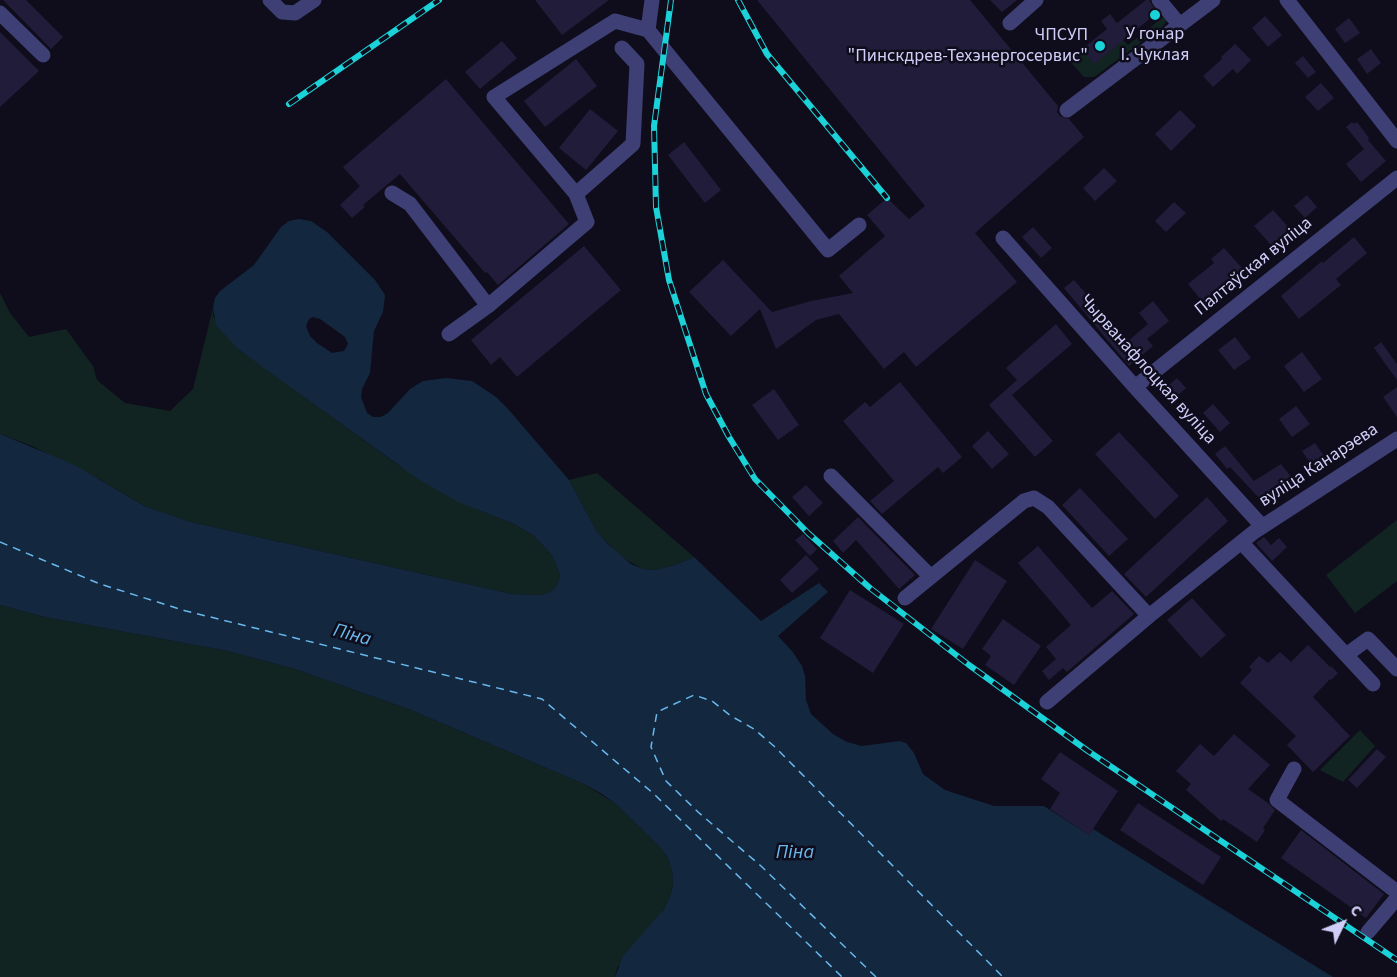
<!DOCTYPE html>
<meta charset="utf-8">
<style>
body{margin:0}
#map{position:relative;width:1397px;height:977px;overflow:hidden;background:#0f0d1b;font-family:"Source Sans 3",sans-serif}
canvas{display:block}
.north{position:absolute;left:1313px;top:893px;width:60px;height:60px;-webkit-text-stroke:4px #0f0d1b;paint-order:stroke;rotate:47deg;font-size:16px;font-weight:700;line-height:24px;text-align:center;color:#d0cef9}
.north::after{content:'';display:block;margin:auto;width:21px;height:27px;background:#d0cef9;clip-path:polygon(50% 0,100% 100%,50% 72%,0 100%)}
</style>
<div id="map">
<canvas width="1397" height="977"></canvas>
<div class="north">С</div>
</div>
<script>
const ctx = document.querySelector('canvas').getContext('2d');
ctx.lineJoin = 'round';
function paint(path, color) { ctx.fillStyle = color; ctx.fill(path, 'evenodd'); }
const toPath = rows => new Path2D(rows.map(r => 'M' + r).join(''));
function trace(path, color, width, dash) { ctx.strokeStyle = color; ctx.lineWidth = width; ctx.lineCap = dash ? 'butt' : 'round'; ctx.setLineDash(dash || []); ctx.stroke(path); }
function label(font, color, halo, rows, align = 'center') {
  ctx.font = font + ' "Source Sans 3",sans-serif'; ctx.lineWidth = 5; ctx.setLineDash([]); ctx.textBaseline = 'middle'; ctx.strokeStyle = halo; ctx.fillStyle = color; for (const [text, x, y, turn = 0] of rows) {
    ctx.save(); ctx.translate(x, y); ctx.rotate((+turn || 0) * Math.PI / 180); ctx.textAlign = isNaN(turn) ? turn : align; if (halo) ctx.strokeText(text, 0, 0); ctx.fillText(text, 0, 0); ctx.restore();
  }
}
paint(toPath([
 [1167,14,1169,18,1162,27,1094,77,1084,77,1068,59,1082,49,1094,63,1123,40,1128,45],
 [0,293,10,313,29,337,66,329,93,366,97,380,125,403,170,411,193,389,213,308,213,316,237,348,398,465,476,509,512,523,533,535,551,554,556,564,560,575,558,584,552,591,542,595,512,594,191,522,144,506,99,479,32,446,0,434],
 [597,473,694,557,675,565,655,570,643,569,621,557,597,532,569,480],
 [1397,520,1397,581,1355,613,1326,575],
 [0,605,45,617,228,651,295,669,411,710,584,784,616,804,660,847,668,858,672,870,673,884,670,897,664,909,617,968,615,977,0,977],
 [1360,730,1375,746,1343,782,1320,770]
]), '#112422');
paint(toPath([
 [299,219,311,221,327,232,375,280,385,295,383,312,374,331,370,373,362,389,361,397,367,413,373,417,381,417,388,413,410,389,423,381,446,378,472,381,496,397,509,410,569,480,597,532,609,545,631,564,643,569,655,570,675,565,694,557,761,621,819,583,828,592,778,636,792,651,802,666,805,676,806,700,811,714,833,734,847,742,862,746,900,741,906,743,914,753,923,774,945,790,994,806,1044,806,1089,835,1093,829,1333,977,615,977,623,956,664,909,670,897,673,884,672,870,668,858,660,847,616,804,602,794,584,784,411,710,295,669,228,651,45,617,0,605,0,434,75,465,144,506,191,522,512,594,542,595,552,591,558,584,560,575,556,564,551,554,533,535,512,523,458,502,418,479,261,366,237,348,216,325,213,308,215,298,220,291,254,265,281,227,289,221],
 [313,317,320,319,345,337,348,344,344,351,332,353,317,343,310,336,306,326,309,319]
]), '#13273f');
trace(toPath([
 [0,542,100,584,186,611,542,699,654,794,842,977],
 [876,977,761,866,698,812,666,781,651,747,657,712,694,695,712,701,731,716,754,729,775,747,1003,977]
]), '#68b8ed', 1.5, [8, 6]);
paint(toPath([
 [3,0,26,0,63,37,51,49],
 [535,0,609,0,562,35],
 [757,0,970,0,1058,106,1057,112,1060,116,1069,119,1084,137,975,233,1017,282,916,367,904,352,884,369,839,314,816,320,776,349,760,309,731,336,689,292,723,260,772,312,811,301,853,293,839,276,885,236,867,215,887,198,909,219,925,206],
 [990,0,1017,0,1002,12],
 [1146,0,1149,0,1157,13,1094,64,1082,49,1107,29,1101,21,1110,14,1117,23],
 [1265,16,1282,35,1268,47,1252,28],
 [1349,18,1360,33,1345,43,1335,29],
 [0,32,39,71,0,107],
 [502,41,517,58,480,89,465,72],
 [1235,44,1251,60,1237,74,1233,69,1213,87,1203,76,1222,59,1221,57],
 [1371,49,1381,63,1367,74,1357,59],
 [1303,56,1316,72,1308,78,1295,63],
 [576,59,597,86,545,127,524,101],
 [446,79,569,224,498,285,487,272,485,273,400,174,363,205,365,207,352,218,340,205,360,186,343,167],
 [1321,83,1334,98,1318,111,1305,97],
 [590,109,618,131,586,170,559,148],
 [1180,110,1196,126,1171,151,1155,134],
 [1352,122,1354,124,1357,122,1369,138,1368,140,1386,161,1361,182,1346,164,1364,149,1346,127],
 [684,142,721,190,705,203,668,155],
 [1104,168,1117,181,1095,201,1083,188],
 [1307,195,1317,207,1305,218,1294,206],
 [1174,202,1186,213,1166,232,1155,221],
 [1273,210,1290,229,1271,245,1254,226],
 [1033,227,1052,248,1041,258,1022,237],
 [1354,237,1367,253,1336,279,1341,285,1299,319,1281,296,1322,261,1323,263],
 [584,246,621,290,517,377,500,357,491,365,471,340],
 [1224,248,1243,269,1203,302,1188,284,1214,263,1211,259],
 [1074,280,1128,341,1148,324,1139,313,1153,301,1169,321,1147,339,1153,346,1129,366,1064,288],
 [1056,324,1072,344,1012,395,1053,441,1035,457,989,405,1017,380,1006,368],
 [1235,337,1251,358,1234,370,1218,350],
 [1381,342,1397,364,1397,380,1374,348],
 [1302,352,1322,379,1304,392,1284,366],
 [1177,378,1186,388,1170,402,1161,392],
 [900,382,962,457,943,473,938,467,882,514,870,501,894,481,843,421,865,402,870,407],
 [1397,387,1397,417,1383,397],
 [774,389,799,425,778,440,752,405],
 [1213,404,1230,423,1220,432,1203,413],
 [1296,406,1310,424,1292,437,1279,419],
 [988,431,1009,454,992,469,972,446],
 [1119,432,1179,496,1155,519,1095,454],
 [1315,443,1326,459,1313,467,1302,451],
 [1225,446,1254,481,1281,464,1292,478,1279,488,1277,485,1261,500,1230,467,1227,469,1215,454],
 [806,485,823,503,809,516,792,497],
 [1080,488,1128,539,1109,556,1062,505],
 [1207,497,1228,521,1146,597,1124,574],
 [858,517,915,575,899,589,856,540,843,553,833,541],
 [803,534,817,549,810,556,795,540],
 [1264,537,1271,545,1279,538,1287,547,1272,561,1256,543],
 [1038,546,1092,608,1112,591,1134,614,1067,672,1063,668,1049,680,1042,671,1056,659,1046,647,1071,625,1018,563],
 [806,555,819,569,792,593,780,580],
 [975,560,1007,581,963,649,931,629],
 [850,590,904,624,873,673,820,638],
 [1192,598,1226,635,1201,658,1167,620],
 [1003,619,1041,646,1014,685,985,665,991,656,982,649],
 [1308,645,1330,667,1331,666,1338,673,1331,680,1330,679,1313,697,1350,736,1313,772,1287,745,1296,736,1240,683,1252,670,1249,667,1259,656,1268,663,1280,652,1291,662],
 [1234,734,1270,765,1248,789,1268,803,1275,810,1263,828,1265,830,1257,842,1223,819,1221,821,1186,790,1191,784,1176,771,1200,744,1214,756],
 [1377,749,1386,757,1357,788,1348,780],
 [1060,752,1118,791,1089,835,1050,809,1060,793,1041,779],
 [1138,803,1221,857,1203,885,1120,830],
 [1301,830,1384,894,1366,918,1281,858]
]), '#201c3a');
trace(toPath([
 [270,0,282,12,295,13,314,0],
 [652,0,648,30,828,250,859,225],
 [1159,0,1179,24],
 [1287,0,1397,141],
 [0,13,43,55],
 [1010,23,1036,0],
 [1067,110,1213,0],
 [392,193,410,204,488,306],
 [576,194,633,144,637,64,622,48],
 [1003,238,1135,387,1262,526],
 [449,334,488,306,587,222,576,194,494,97,615,21,648,30],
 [1135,387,1397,178],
 [831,476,931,577],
 [1242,543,1373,684],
 [905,598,1024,501,1034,498,1048,507,1149,616],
 [1346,655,1368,639,1397,669],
 [1047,702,1149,616,1254,532,1397,439],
 [1294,769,1277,800,1397,892],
 [1368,932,1397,898]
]), '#3e3f75', 15);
const rail = toPath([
 [671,0,654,126,656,207,669,280,706,394,729,437,755,479,808,533,870,588,969,665,1088,751,1397,960],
 [738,0,767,54,887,198],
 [289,104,439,0]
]);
trace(rail, '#1ad2d8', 6);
trace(rail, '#0f0d1b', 4, [11]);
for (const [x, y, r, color] of [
 [1155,15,6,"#1ad2d8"],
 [1100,46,6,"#1ad2d8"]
]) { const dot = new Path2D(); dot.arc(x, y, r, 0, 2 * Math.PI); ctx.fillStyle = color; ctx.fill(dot); trace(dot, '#0f0d1b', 2); }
label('18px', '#d0cef9', '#0f0d1b', [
 ["У гонар",1155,35],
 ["І. Чуклая",1155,56],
 ["ЧПСУП",1088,36,"right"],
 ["\"Пинскдрев-Техэнергосервис\"",1088,57,"right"]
]);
label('18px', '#d0cef9', '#0f0d1b', [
 ["Палтаўская вуліца",1254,267,-39],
 ["Чырванафлоцкая вуліца",1147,370,48],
 ["вуліца Канарэева",1319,466,-33]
]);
label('italic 20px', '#68b8ed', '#0f0d1b', [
 ["Піна",352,636,15],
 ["Піна",795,854]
]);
</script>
